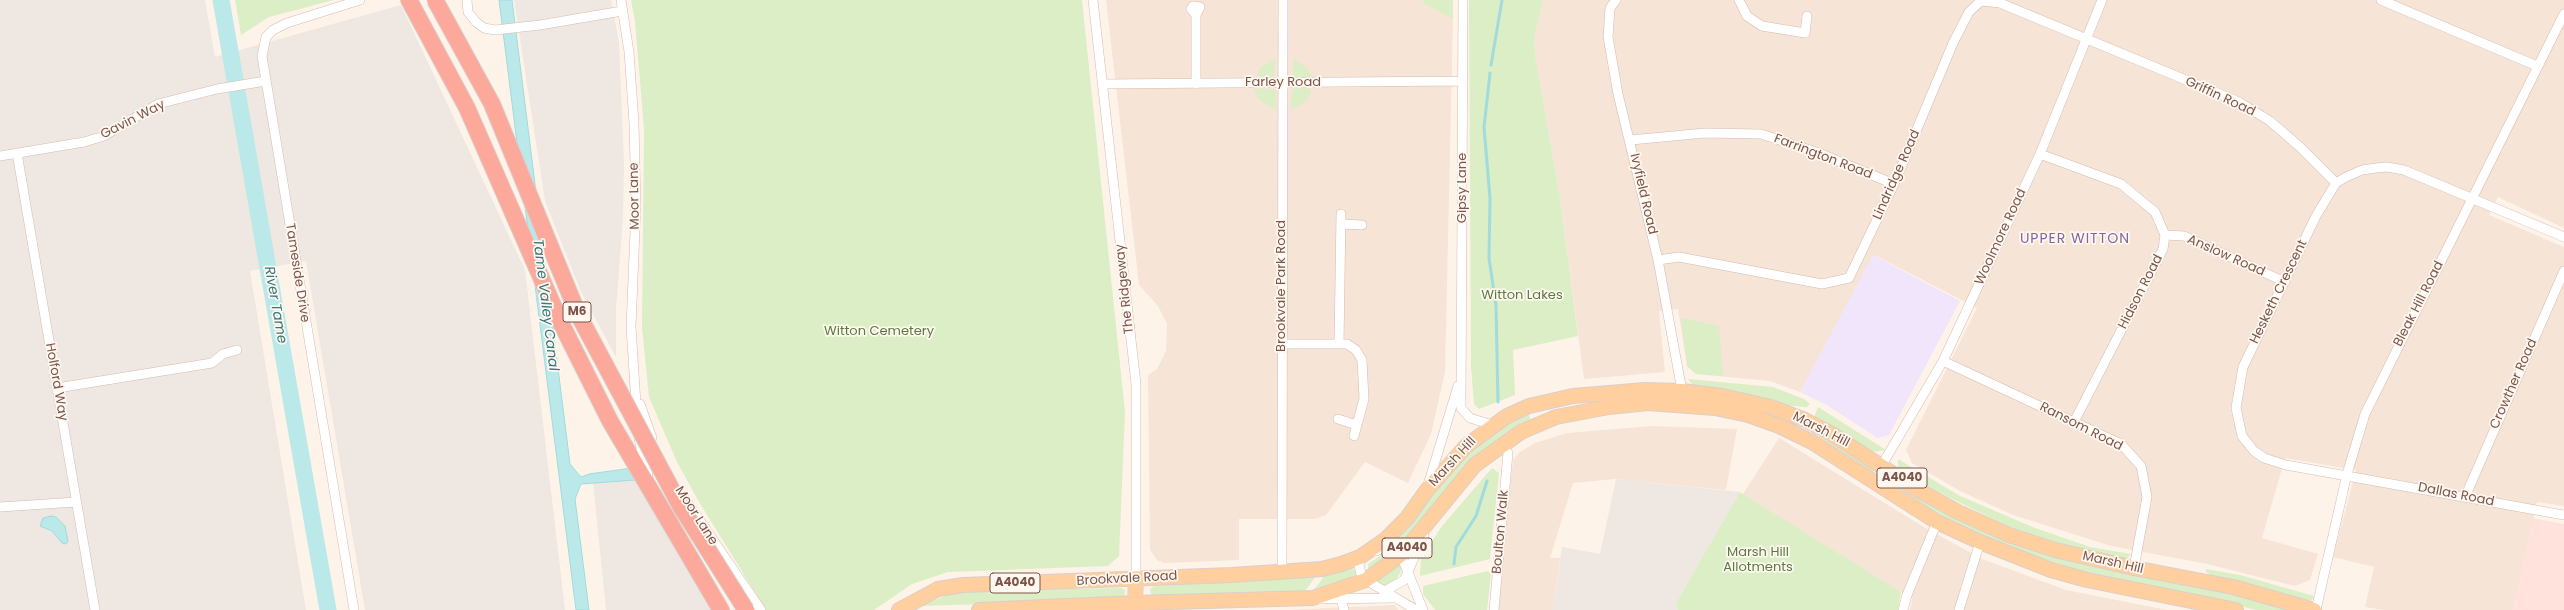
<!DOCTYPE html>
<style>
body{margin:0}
canvas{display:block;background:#fef3e9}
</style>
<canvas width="2564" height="610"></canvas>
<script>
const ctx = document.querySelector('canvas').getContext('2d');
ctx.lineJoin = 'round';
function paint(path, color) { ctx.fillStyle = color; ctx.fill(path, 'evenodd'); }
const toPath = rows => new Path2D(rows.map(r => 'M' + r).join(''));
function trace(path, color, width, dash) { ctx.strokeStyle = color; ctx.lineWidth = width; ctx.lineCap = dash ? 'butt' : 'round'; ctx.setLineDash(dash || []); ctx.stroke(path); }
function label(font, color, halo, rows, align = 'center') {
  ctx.font = font + ' Poppins,sans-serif'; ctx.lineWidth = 3.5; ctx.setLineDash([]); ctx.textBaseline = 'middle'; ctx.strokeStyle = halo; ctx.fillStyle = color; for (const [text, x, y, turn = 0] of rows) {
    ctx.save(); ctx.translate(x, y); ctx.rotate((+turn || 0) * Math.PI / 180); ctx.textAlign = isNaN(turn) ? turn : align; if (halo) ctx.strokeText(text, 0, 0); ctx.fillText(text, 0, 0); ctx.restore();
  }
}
paint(toPath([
 [1106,0,1422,0,1424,4,1453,19,1445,372,1431,434,1408,483,1365,462,1326,515,1315,519,1239,519,1239,560,1164,563,1157,560,1150,550,1148,375,1157,369,1166,351,1167,324,1158,306,1139,285],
 [1543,0,2564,0,2564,228,2498,197,2489,215,2564,247,2564,506,2537,502,2513,610,2384,610,2365,607,2374,567,2333,557,2356,470,2285,458,2262,538,2318,554,2310,580,2295,586,2207,564,2111,546,2013,515,1960,491,1912,463,1906,450,1977,308,1874,255,1800,392,1770,381,1696,374,1687,366,1678,309,1659,311,1665,372,1584,379,1560,198,1534,49,1535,33],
 [1651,426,1737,429,1726,490,1616,479,1573,483,1550,558,1560,558,1553,610,1497,610,1513,460,1520,452,1535,443,1567,433],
 [1779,438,1922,526,1982,559,2066,590,2167,610,1910,610,1912,599,1743,494],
 [1395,605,1398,610,1285,610]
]), '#f6e4d7');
paint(toPath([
 [2533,518,2564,524,2564,610,2513,610]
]), '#ffe2dc');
paint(toPath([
 [0,0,205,0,215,57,401,5,525,270,565,610,365,610,306,261,250,271,306,610,0,610],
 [514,0,611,0,619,42,624,163,623,218,616,309,616,357,581,292,545,201],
 [634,476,713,610,606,610,593,482],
 [1616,479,1740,492,1676,603,1678,610,1553,610,1562,547,1600,554]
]), '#efe7e2');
paint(toPath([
 [1873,255,1960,301,1889,435,1878,438,1825,404,1800,392]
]), '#f0e5fb');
paint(toPath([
 [235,0,334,0,269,17,241,35],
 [631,0,1082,0,1125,412,1119,556,1108,566,948,572,912,584,874,610,766,610,699,502,677,462,649,397,642,328,644,129,635,21],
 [1422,0,1453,0,1453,19,1424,4],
 [1469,0,1543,0,1535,33,1534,49,1560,198,1578,336,1513,350,1515,395,1479,409,1474,404,1471,367],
 [1275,57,1274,78,1256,78,1260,68],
 [1293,58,1309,70,1311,79,1293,78],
 [1254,88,1276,90,1276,110,1259,100],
 [1296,88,1311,89,1309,98,1299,106,1291,109,1292,91],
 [1683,318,1719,326,1723,376,1696,374,1687,366,1681,320],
 [1688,379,1773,387,1804,399,1810,404,1807,407,1778,405,1694,387],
 [1818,407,1886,450,1872,452,1814,417],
 [1529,415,1530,419,1546,415,1511,434,1404,547,1394,540,1476,445,1502,425],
 [1821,435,1874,466,1874,471,1871,473,1818,440],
 [1898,459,1960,496,2035,528,2090,547,2131,554,2126,559,2117,559,2055,544,2020,532,1932,489,1898,469],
 [1492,468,1499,473,1490,559,1420,576,1421,558,1442,526],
 [1891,480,2023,545,2086,565,2228,592,2293,610,2256,610,2207,597,2093,576,2025,555,1928,510,1890,487],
 [1740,492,1901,592,1898,610,1678,610,1676,603],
 [1389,550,1394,553,1368,572,1368,564],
 [1397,564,1402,568,1396,581,1388,587,1376,581],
 [1353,567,1356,574,1355,579,1312,592,1326,574],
 [2206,569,2240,575,2314,596,2312,600,2307,601,2212,576,2206,572],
 [1488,571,1491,574,1487,610,1435,610,1423,594,1423,586],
 [1316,576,1303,594,1153,597,1151,594,1150,589,1154,586],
 [1122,588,1125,590,1125,594,1120,600,920,606,950,594,976,591]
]), '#dbeec6');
const water = toPath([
 [499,0,512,0,570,464,581,477,589,474,632,468,635,480,581,484,575,499,589,610,576,610,499,0],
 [51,516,56,517,65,526,68,541,66,544,62,543,52,531,40,526,43,518,51,516]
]);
paint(water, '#bbe9ea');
trace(water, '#a1dbdd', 1);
trace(toPath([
 [1491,65,1502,0],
 [1490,73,1484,127,1490,198,1489,258,1496,306,1498,402],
 [1454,564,1456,547,1476,516,1487,481]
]), '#a1dbdd', 3);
trace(toPath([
 [221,0,328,610]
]), '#bbe9ea', 17);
const street = toPath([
 [467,0,468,12,476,22,484,28,495,30,540,25,622,11],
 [621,0,629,52,634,123,636,206,631,327,637,419],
 [1093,0,1136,384,1136,578],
 [1463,0,1461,408,1470,418,1492,425],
 [1616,0,1610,8,1608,37,1618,94,1658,260,1682,391],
 [1739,0,1747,16,1762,26,1805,33,1807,16],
 [2381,0,2537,66],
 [1196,15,1200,7,1193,6,1191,9,1196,15,1196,84],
 [1103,84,1463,81],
 [1631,140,1705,133,1761,134,1816,152,1894,184],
 [17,153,95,610],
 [2040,154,2121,184,2155,212,2165,235,2163,249,2074,422],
 [0,156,84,142,104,136,158,104,217,89,266,81],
 [1342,224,1362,225],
 [2165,235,2184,236,2285,282],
 [2564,237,2404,170,2387,167,2376,168,2362,170,2346,177,2336,183,2316,216,2243,367,2236,408,2242,436,2254,451,2264,458,2286,465,2564,515],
 [1658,260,1679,257,1822,284,1849,278,1894,184,1953,43,1969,12,1981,1,2000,3,2239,102,2270,121,2300,147,2336,183],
 [1281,344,1347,344,1356,350,1362,360,1364,399,1354,436],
 [1339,344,1341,214],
 [1943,361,2121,444,2141,466,2147,497,2134,568],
 [57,388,212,363,223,354,237,350],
 [640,404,652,438],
 [1338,419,1357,425],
 [639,438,645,467,648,474],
 [1882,465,1943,361,1997,246,2040,154,2102,0],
 [1428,485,1458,386],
 [683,496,761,610],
 [2465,497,2564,271],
 [0,507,76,502],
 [1376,551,1386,547,1394,547,1399,550,1423,610],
 [1362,556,1360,557,1359,565,1361,574,1366,580,1416,610],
 [1282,572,1283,0],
 [1385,591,1404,580,1424,536],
 [1318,599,1393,598],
 [1341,599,1344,610],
 [354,610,262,56,266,37,273,30,287,23,360,0],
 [1494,610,1508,453],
 [1903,610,1907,595,1937,522],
 [1959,610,1980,542],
 [2316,610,2347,474,2365,414,2564,14]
]);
const primary = toPath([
 [1135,603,1136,578],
 [899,610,938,589,963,585,1232,575,1322,569,1341,564,1360,557,1386,539,1407,518,1427,490,1466,446,1507,416,1529,406,1573,396,1645,390,1682,391,1722,396,1771,407,1805,420,1830,433,1918,490,1958,512,2009,535,2055,550,2134,568,2233,587,2314,610],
 [979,610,1135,603,1313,598,1366,580,1402,554,1475,465,1521,432,1556,417,1609,407,1648,403,1715,408,1748,415,1779,426,1812,442,1937,522,1980,542,2051,570,2087,580,2236,610]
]);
const highway = toPath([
 [409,0,467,108,560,321,610,421,721,610]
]);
trace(street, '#d4bbb0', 10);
trace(primary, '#dacfcc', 16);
trace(highway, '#dacfcc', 18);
trace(street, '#fff', 9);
trace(primary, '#ffcf9f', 14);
trace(highway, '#fca99c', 16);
const highwayBridge = toPath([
 [435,0,492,104,578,314,681,507,746,610]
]);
trace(highwayBridge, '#dacfcc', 18, []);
trace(highwayBridge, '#fca99c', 16);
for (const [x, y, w] of [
 [577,312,28],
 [1902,478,50],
 [1407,548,50],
 [1015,583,50]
]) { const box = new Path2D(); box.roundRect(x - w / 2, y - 10, w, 20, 3); ctx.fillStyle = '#fff8f1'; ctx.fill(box); trace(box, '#7c554a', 1); }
label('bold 12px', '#7c554a', null, [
 ["M6",577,312],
 ["A4040",1902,478],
 ["A4040",1407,548],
 ["A4040",1015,583]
]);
label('13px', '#7c554a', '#fff8f1', [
 ["Farley Road",1283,83],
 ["Griffin Road",2220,97,25],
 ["Gavin Way",133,120,-27],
 ["Farrington Road",1823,157,21],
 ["Lindridge Road",1897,175,-66],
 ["Gipsy Lane",1463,188,-90],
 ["Ivyfield Road",1643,194,77],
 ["Moor Lane",635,196,-91],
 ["Woolmore Road",2001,237,-65],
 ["Anslow Road",2226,256,24],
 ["Tameside Drive",297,273,81],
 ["Brookvale Park Road",1282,286,-90],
 ["The Ridgeway",1125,289,-96],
 ["Hidson Road",2141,292,-63],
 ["Hesketh Crescent",2279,292,-64],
 ["Bleak Hill Road",2419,304,-63],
 ["Holford Way",56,382,80],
 ["Crowther Road",2514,384,-66],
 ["Ransom Road",2081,427,27],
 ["Marsh Hill",1821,430,27],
 ["Marsh Hill",1453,462,-47],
 ["Dallas Road",2456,495,11],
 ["Moor Lane",696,516,57],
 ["Boulton Walk",1501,532,-85],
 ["Marsh Hill",2113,563,13],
 ["Brookvale Road",1127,579,-3]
]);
label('13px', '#587c3d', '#fff8f1', [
 ["Witton Lakes",1522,296],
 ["Witton Cemetery",879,332],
 ["Marsh Hill",1758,553],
 ["Allotments",1758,568]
]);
ctx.letterSpacing = '1px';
label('14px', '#84669e', '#fff8f1', [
 ["UPPER WITTON",2075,239]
]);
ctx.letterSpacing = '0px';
label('italic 14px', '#38777a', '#fff8f1', [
 ["River Tame",275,305,80],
 ["Tame Valley Canal",545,305,83]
]);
</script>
